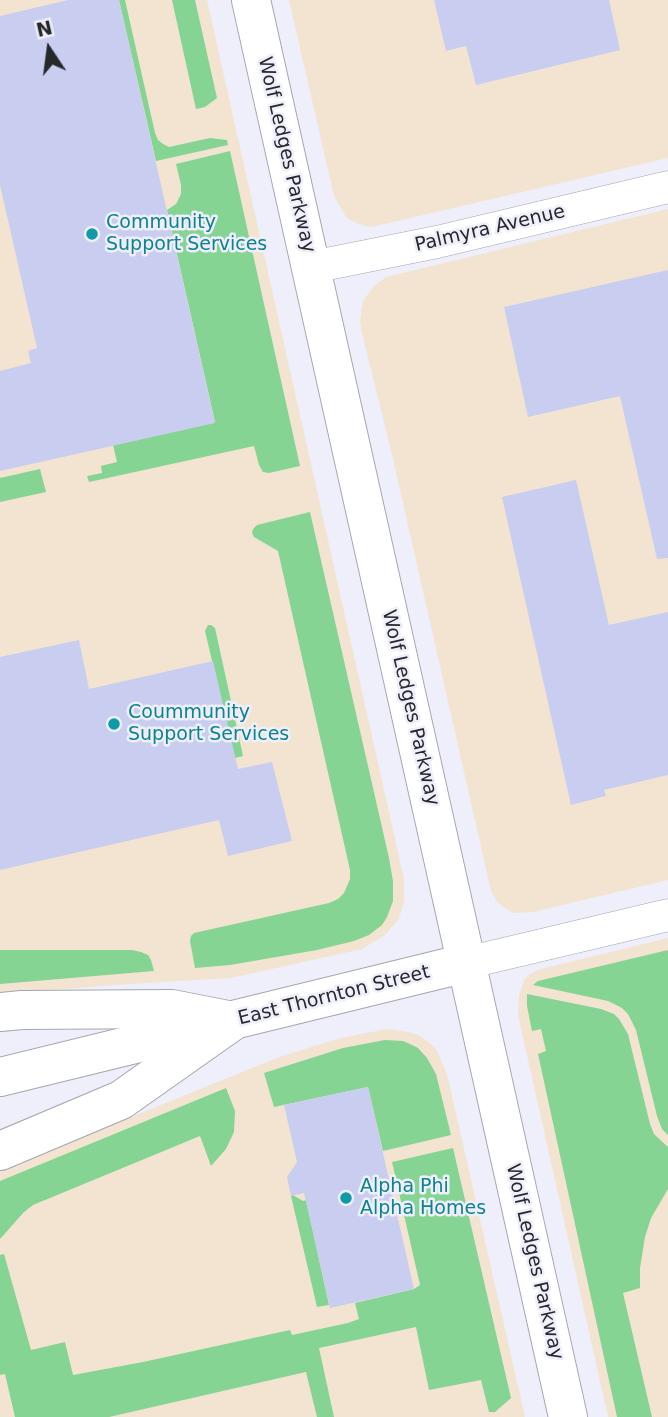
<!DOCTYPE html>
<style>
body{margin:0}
#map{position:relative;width:668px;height:1417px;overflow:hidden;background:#eeeffa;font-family:"DejaVu Sans",sans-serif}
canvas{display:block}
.north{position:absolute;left:14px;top:14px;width:70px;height:70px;-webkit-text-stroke:5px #eeeffa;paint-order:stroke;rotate:347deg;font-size:19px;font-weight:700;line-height:28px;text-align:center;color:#27282c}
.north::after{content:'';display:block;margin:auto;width:24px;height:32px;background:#27282c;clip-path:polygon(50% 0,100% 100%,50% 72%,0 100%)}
</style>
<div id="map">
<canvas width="668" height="1417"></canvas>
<div class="north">N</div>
</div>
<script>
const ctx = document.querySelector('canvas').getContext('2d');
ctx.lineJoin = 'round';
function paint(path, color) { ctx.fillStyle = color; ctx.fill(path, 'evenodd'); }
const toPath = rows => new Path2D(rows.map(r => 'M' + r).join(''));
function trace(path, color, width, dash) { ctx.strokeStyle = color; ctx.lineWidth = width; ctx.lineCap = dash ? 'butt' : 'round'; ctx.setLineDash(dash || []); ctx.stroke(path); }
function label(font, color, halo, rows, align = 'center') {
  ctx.font = font + ' "DejaVu Sans",sans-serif'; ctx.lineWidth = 5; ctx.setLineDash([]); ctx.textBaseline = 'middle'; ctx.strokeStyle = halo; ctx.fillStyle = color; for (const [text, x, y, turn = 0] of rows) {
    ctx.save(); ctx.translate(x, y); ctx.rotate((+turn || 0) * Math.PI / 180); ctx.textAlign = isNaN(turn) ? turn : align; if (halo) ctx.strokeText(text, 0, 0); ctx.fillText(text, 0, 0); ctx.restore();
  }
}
paint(toPath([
 [0,0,207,0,404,879,404,901,399,919,385,935,362,949,231,978,129,984,0,994],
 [289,0,668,0,668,158,376,226,370,227,356,223,347,218,343,212,334,196],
 [668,209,668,880,533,912,514,913,508,910,497,902,491,891,393,459,362,333,360,322,363,301,373,287,386,277],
 [668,938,668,1417,608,1417,518,1015,519,995,524,980,530,974,537,970],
 [387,1029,409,1032,420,1036,431,1044,437,1051,447,1074,525,1417,0,1417,0,1170,282,1056,341,1038]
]), '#f2e4d1');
paint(toPath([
 [119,0,125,0,155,133,158,140,163,144,169,147,210,138,227,140,228,145,156,161],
 [172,0,195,0,217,98,205,107,196,109],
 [230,151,300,466,269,473,263,472,259,465,254,446,89,482,87,476,102,473,101,466,117,462,113,445,215,422,167,210,176,204,181,194,181,185,176,164],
 [40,469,46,492,0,502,0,478],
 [310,512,389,858,393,881,393,901,387,917,382,925,369,935,354,941,317,950,230,965,195,968,190,941,191,936,194,933,329,903,338,899,344,893,350,879,350,870,278,551,254,537,252,533,253,529,257,525],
 [208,625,211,625,215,628,243,756,235,758,205,631],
 [0,950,132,950,141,952,148,955,151,960,154,971,0,984],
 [668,950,668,1135,662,1129,657,1116,636,1030,628,1014,622,1008,608,1001,533,985,538,981],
 [527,994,601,1009,614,1014,619,1019,628,1034,650,1124,654,1134,668,1147,668,1189,651,1218,645,1237,640,1268,640,1288,623,1293,652,1417,617,1417,538,1054,546,1051,541,1029,532,1031,527,1006],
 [385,1040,403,1041,410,1044,418,1048,427,1058,436,1074,451,1135,383,1151,368,1087,274,1107,264,1073,343,1048],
 [226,1088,235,1111,234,1132,226,1149,211,1166,200,1136,33,1205,24,1212,0,1239,0,1181],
 [453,1148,511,1398,495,1412,489,1412,481,1380,429,1390,416,1327,319,1348,334,1417,317,1417,306,1372,109,1417,15,1417,5,1374,0,1375,0,1255,4,1254,31,1350,65,1342,73,1375,143,1362,290,1330,292,1335,348,1323,359,1319,355,1303,414,1289,420,1285,392,1162],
 [293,1195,303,1201,306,1200,329,1305,317,1307,291,1196]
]), '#86d493');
paint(toPath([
 [68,0,119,0,215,423,0,471,0,371,31,363,28,351,37,348,0,185,0,16],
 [434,0,609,0,620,50,476,85,466,46,446,51],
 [668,270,668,558,657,559,620,396,528,417,504,307],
 [576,480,609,625,668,612,668,775,604,790,606,796,571,805,502,497],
 [79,640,89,689,213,661,238,769,272,762,292,841,228,856,219,820,0,870,0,657],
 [368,1087,414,1289,330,1308,304,1193,291,1196,287,1177,297,1162,284,1105]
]), '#c9cdf0');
const minor = toPath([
 [312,267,437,242,668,187],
 [466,963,668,915]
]);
const tertiary = toPath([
 [0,1012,22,1010,172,1009,233,1021],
 [0,1151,121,1100,233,1021]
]);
const secondary = toPath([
 [251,0,568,1417],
 [0,1077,466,963]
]);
trace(minor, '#a4a6b0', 33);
trace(tertiary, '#a4a6b0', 40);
trace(secondary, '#a4a6b0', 40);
trace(minor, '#fff', 32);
trace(tertiary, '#fff', 38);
trace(secondary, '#fff', 38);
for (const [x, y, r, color] of [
 [92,234,7,"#0f9aa8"],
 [114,724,7,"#0f9aa8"],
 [346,1198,7,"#0f9aa8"]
]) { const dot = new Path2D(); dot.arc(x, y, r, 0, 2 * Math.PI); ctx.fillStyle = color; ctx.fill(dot); trace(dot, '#eeeffa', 2.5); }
label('19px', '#27282c', '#eeeffa', [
 ["Wolf Ledges Parkway",286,155,77],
 ["Palmyra Avenue",490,229,-13],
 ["Wolf Ledges Parkway",410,708,77],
 ["East Thornton Street",334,996,-14],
 ["Wolf Ledges Parkway",534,1262,77]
]);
label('19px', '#0d838f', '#eeeffa', [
 ["Community",106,223],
 ["Support Services",106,245],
 ["Coummunity",128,713],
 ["Support Services",128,735],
 ["Alpha Phi",360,1187],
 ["Alpha Homes",360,1209]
], 'left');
</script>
